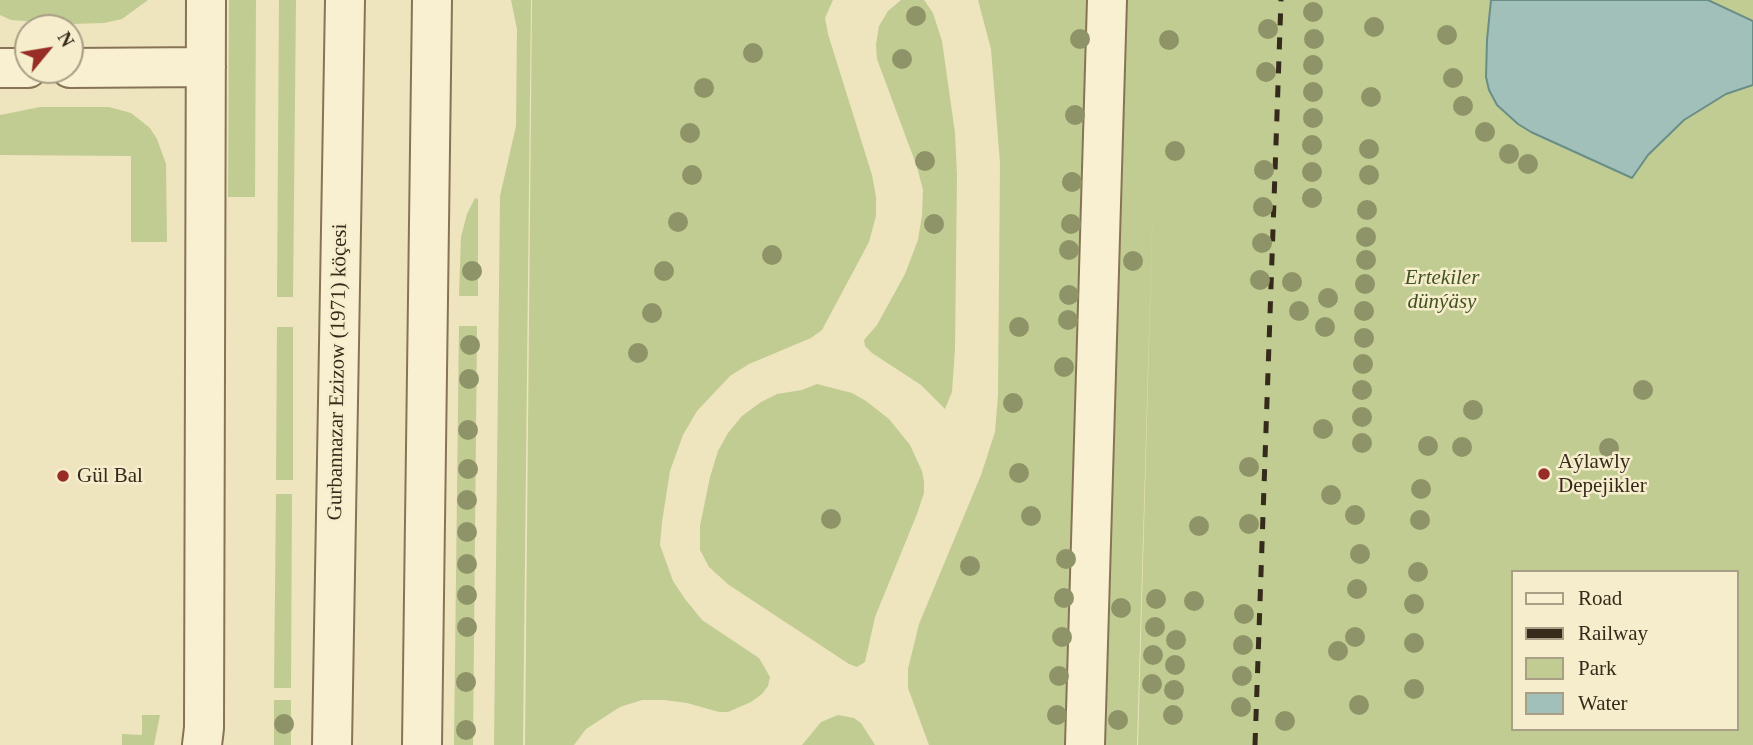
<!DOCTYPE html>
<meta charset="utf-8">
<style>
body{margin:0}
#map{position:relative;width:1753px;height:745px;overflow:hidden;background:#eee4be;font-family:"Times New Roman",serif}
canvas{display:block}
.legend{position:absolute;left:1511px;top:570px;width:228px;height:161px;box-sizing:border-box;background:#f6edcd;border:2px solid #a99f86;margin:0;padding:9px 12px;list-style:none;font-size:21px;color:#362a1b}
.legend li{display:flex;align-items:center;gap:14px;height:35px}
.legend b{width:35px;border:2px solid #a99f86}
.north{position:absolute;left:14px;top:14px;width:70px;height:70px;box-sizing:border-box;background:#f6edcd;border:2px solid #a99f86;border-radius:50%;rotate:60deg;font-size:19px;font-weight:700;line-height:28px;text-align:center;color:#362a1b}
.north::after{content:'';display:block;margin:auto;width:24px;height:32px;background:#972d25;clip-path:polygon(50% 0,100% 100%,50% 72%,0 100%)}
</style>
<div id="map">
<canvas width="1753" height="745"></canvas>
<ul class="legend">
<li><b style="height:9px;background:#f9f0d1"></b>Road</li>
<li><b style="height:9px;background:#362a1b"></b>Railway</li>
<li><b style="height:19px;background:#c1cc92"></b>Park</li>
<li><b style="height:19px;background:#a1c0b9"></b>Water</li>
</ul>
<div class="north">N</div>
</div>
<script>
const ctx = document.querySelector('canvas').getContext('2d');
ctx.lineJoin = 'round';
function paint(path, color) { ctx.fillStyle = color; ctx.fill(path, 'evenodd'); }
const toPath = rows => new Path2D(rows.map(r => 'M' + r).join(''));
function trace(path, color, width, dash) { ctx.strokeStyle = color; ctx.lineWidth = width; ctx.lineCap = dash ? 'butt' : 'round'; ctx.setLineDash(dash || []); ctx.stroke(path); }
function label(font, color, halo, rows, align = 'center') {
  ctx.font = font + ' "Times New Roman",serif'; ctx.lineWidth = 5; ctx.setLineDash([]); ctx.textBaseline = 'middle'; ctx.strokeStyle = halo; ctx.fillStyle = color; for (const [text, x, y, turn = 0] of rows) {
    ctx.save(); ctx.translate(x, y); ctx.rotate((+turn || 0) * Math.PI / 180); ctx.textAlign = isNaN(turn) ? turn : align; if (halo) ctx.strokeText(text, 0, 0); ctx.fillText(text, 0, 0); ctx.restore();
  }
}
paint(toPath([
 [0,0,148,0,122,19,104,23,70,24,11,20,0,15],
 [229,0,256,0,255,197,228,197],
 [279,0,296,0,293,297,277,297],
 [511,0,531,0,523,745,494,745,500,196,516,126,517,29],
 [532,0,833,0,825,18,828,34,872,175,876,197,876,216,869,242,822,330,811,338,749,364,730,376,697,411,683,435,670,471,662,522,660,545,673,581,685,599,702,620,759,658,770,677,768,686,762,694,751,702,728,712,719,712,687,703,664,700,642,700,620,707,586,729,574,745,525,745],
 [901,0,924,0,933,13,942,41,955,133,957,175,955,349,952,392,945,409,921,385,872,353,865,346,864,340,877,325,905,274,918,240,922,215,923,190,917,167,877,59,876,45,879,26,888,11],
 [978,0,1087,0,1065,745,929,745,908,688,908,669,919,624,981,475,995,432,998,395,1000,163,991,49],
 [1125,0,1753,0,1753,745,1138,745,1153,198,1137,745,1103,745],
 [1513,572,1737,572,1737,729,1513,729],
 [40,107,109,107,131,113,150,128,157,139,166,164,167,242,131,242,131,156,0,155,0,115],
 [475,198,478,199,478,296,459,296,461,237,467,214],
 [459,326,477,326,473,745,454,745],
 [277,327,293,327,293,480,276,480],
 [817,384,852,393,866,401,889,419,910,445,922,471,924,482,924,493,917,514,875,617,865,662,857,667,849,664,729,585,709,567,700,550,700,526,710,477,718,451,728,433,742,416,761,402,777,394,802,390],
 [276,494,292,494,291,688,274,688],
 [274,700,291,700,291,745,274,745],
 [142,715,160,715,154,745,122,745,122,734,142,735],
 [838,715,854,718,861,723,875,745,802,745,821,722]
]), '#c1cc92');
const water = toPath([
 [1491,0,1708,0,1753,21,1753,85,1726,94,1684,120,1648,155,1632,178,1531,132,1518,124,1497,105,1489,90,1486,77,1487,40,1491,0]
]);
paint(water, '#a1c0b9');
trace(water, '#698d87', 2);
const minor = toPath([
 [0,68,28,68],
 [70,68,206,67],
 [202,745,204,728,206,0],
 [332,745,345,0],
 [422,745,432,0],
 [1085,745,1107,0]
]);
trace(minor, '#877456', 42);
trace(minor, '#f9f0d1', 38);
trace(toPath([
 [1255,745,1281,0]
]), '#362a1b', 5, [12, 12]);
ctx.fillStyle = '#8f9468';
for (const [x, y] of [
 [1313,12],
 [916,16],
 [1374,27],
 [1268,29],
 [1447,35],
 [1080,39],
 [1314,39],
 [1169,40],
 [753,53],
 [902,59],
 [1313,65],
 [1266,72],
 [1453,78],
 [704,88],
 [1313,92],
 [1371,97],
 [1463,106],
 [1075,115],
 [1313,118],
 [1485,132],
 [690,133],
 [1312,145],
 [1369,149],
 [1175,151],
 [1509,154],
 [925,161],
 [1528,164],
 [1264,170],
 [1312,172],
 [692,175],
 [1369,175],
 [1072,182],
 [1312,198],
 [1263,207],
 [1367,210],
 [678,222],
 [934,224],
 [1071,224],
 [1366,237],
 [1262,243],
 [1069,250],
 [772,255],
 [1366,260],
 [1133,261],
 [472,271],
 [664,271],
 [1260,280],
 [1292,282],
 [1365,284],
 [1069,295],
 [1328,298],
 [1299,311],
 [1364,311],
 [652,313],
 [1068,320],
 [1019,327],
 [1325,327],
 [1364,338],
 [470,345],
 [638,353],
 [1363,364],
 [1064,367],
 [469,379],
 [1362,390],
 [1643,390],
 [1013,403],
 [1473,410],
 [1362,417],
 [1323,429],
 [468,430],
 [1362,443],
 [1428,446],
 [1462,447],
 [1609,448],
 [1249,467],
 [468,469],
 [1019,473],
 [1421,489],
 [1331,495],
 [467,500],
 [1355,515],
 [1031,516],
 [831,519],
 [1420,520],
 [1249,524],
 [1199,526],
 [467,532],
 [1360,554],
 [1066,559],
 [467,564],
 [970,566],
 [1418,572],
 [1357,589],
 [467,595],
 [1064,598],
 [1156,599],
 [1194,601],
 [1414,604],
 [1121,608],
 [1244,614],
 [467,627],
 [1155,627],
 [1062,637],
 [1355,637],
 [1176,640],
 [1414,643],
 [1243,645],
 [1338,651],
 [1153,655],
 [1175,665],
 [1059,676],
 [1242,676],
 [466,682],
 [1152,684],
 [1414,689],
 [1174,690],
 [1359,705],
 [1241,707],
 [1057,715],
 [1173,715],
 [1118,720],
 [1285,721],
 [284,724],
 [466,730]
]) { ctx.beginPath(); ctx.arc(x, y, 10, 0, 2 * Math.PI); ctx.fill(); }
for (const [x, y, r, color] of [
 [1544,474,7,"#972d25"],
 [63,476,7,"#972d25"]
]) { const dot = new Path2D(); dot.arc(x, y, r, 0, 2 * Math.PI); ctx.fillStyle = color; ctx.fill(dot); trace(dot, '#f6edcd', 2.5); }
label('italic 21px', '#425321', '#f6edcd', [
 ["Ertekiler",1442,278],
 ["dünýäsy",1442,302]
]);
label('21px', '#362a1b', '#f6edcd', [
 ["Gurbannazar Ezizow (1971) köçesi",338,372,-89]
]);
label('21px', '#362a1b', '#f6edcd', [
 ["Aýlawly",1558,462],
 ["Depejikler",1558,486],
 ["Gül Bal",77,476]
], 'left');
</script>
